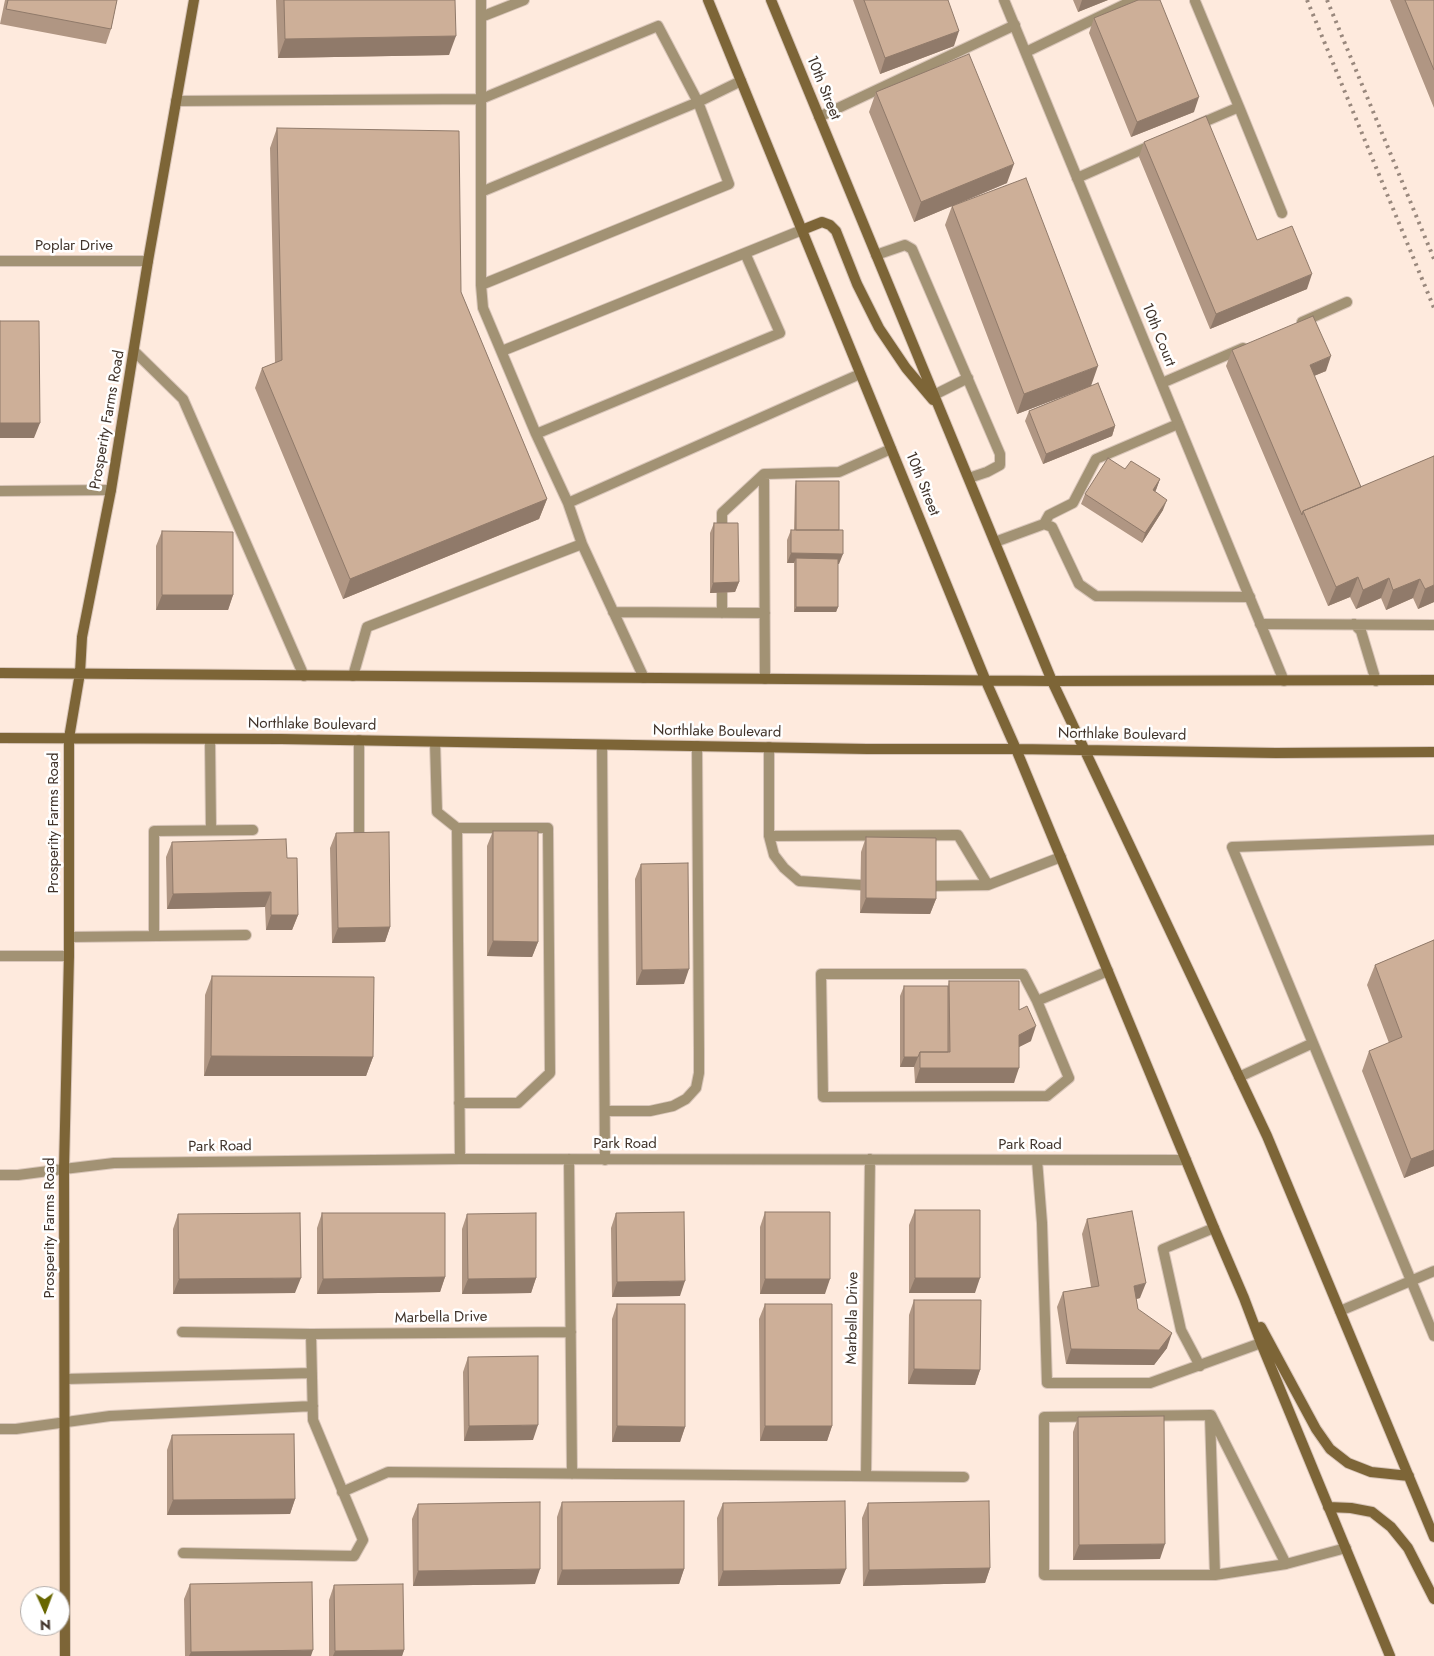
<!DOCTYPE html>
<style>
body{margin:0}
#map{position:relative;width:1434px;height:1656px;overflow:hidden;background:#feeadd;font-family:Jost,sans-serif}
canvas{display:block}
.north{position:absolute;left:20px;top:1586px;width:50px;height:50px;box-sizing:border-box;background:#fff;border:1px solid #b3adaa;border-radius:50%;rotate:178deg;font-size:14px;font-weight:700;line-height:20px;text-align:center;color:#40332a}
.north::after{content:'';display:block;margin:auto;width:18px;height:22px;background:#676600;clip-path:polygon(50% 0,100% 100%,50% 72%,0 100%)}
</style>
<div id="map">
<canvas width="1434" height="1656"></canvas>
<div class="north">N</div>
</div>
<script>
const ctx = document.querySelector('canvas').getContext('2d');
ctx.lineJoin = 'round';
const toPath = rows => new Path2D(rows.map(r => 'M' + r).join(''));
function trace(path, color, width, dash) { ctx.strokeStyle = color; ctx.lineWidth = width; ctx.lineCap = dash ? 'butt' : 'round'; ctx.setLineDash(dash || []); ctx.stroke(path); }
function paint(path, color) { ctx.fillStyle = color; ctx.fill(path, 'evenodd'); }
function label(font, color, halo, rows, align = 'center') {
  ctx.font = font + ' Jost,sans-serif'; ctx.lineWidth = 5; ctx.setLineDash([]); ctx.textBaseline = 'middle'; ctx.strokeStyle = halo; ctx.fillStyle = color; for (const [text, x, y, turn = 0] of rows) {
    ctx.save(); ctx.translate(x, y); ctx.rotate((+turn || 0) * Math.PI / 180); ctx.textAlign = isNaN(turn) ? turn : align; if (halo) ctx.strokeText(text, 0, 0); ctx.fillText(text, 0, 0); ctx.restore();
  }
}
const lane = toPath([
 [481,0,481,285,483,308,536,434,568,503,582,544,644,678],
 [1195,1,1239,107,1197,125],
 [481,17,524,0],
 [1026,52,1134,0],
 [176,101,481,99,658,26,698,102,729,184,481,285],
 [1239,107,1282,213],
 [819,117,1015,25],
 [1077,178,1152,145],
 [481,192,698,102,741,81],
 [745,253,802,230],
 [876,255,905,245,912,249,1000,454,1000,465,987,472,969,478],
 [1302,322,1347,302],
 [502,351,745,253,780,333,536,434],
 [135,352,183,399,304,676],
 [1162,383,1243,348],
 [934,395,968,378],
 [0,491,111,490],
 [568,503,860,374],
 [1044,524,1049,515,1073,503,1096,459,1178,424],
 [722,534,722,513,764,474],
 [995,542,1044,524,1052,527,1079,584,1096,596,1250,597],
 [613,612,765,613],
 [722,613,722,593],
 [1260,624,1434,625],
 [1354,624,1361,631,1376,681],
 [353,676,367,627,582,544],
 [765,679,764,474,839,472,891,449],
 [210,739,211,830],
 [359,740,359,835],
 [435,742,437,812,457,828,460,1159],
 [602,745,605,1160],
 [769,747,769,836,958,835,988,885,1061,857],
 [457,828,548,828,550,1073,518,1103,459,1103],
 [769,836,774,855,784,868,799,881,861,885],
 [1434,840,1232,847,1434,1336],
 [930,886,988,885],
 [154,936,154,831,253,830],
 [69,937,246,935],
 [0,956,69,956],
 [1037,1001,1069,1078,1047,1096,823,1097,821,974,1023,974,1037,1001,1108,971],
 [1239,1077,1313,1043],
 [605,1111,650,1111,673,1106,686,1099,696,1088,699,1073,699,1052,697,746],
 [1037,1160,1042,1223,1047,1383,1150,1383,1261,1343],
 [0,1175,18,1175,64,1169],
 [1340,1311,1434,1271],
 [1200,1366,1181,1330,1163,1249,1214,1228],
 [1210,1416,1215,1575],
 [1286,1564,1211,1415,1044,1417,1044,1575,1215,1575,1286,1564,1346,1548]
]);
const street = toPath([
 [1004,0,1284,681],
 [0,261,148,261],
 [569,1159,572,1474],
 [64,1169,114,1163,460,1159,1186,1160],
 [182,1332,311,1334,571,1332],
 [65,1379,312,1373],
 [0,1429,16,1429,110,1416,313,1406],
 [866,1476,870,1159],
 [342,1492,388,1472,964,1477],
 [183,1553,354,1556,363,1540,313,1420,311,1334]
]);
const secondary = toPath([
 [708,0,985,679,1016,749,1214,1228,1244,1298,1261,1343,1390,1656],
 [771,0,1052,681,1267,1136,1434,1537],
 [802,230,822,222,830,225,836,231,857,284,879,328,906,368,933,400],
 [0,673,1052,681,1434,680],
 [0,738,281,739,867,749,1016,749,1276,753,1434,752],
 [1261,1327,1316,1429,1330,1449,1348,1463,1371,1472,1409,1476],
 [1328,1507,1351,1508,1372,1512,1391,1527,1408,1548,1434,1599],
 [65,1656,64,1169,69,956,69,738,80,673,82,637,111,490,148,261,194,0]
]);
trace(lane, '#d8c5b9', 12);
trace(street, '#d8c5b9', 12);
trace(secondary, '#d8c5b9', 12);
trace(lane, '#a29274', 10);
trace(street, '#a29274', 10);
trace(secondary, '#7d6537', 10);
trace(toPath([
 [1307,0,1434,308],
 [1327,0,1434,259]
]), '#99887d', 4, [2.5, 5]);
paint(toPath([
 [5,0,117,0,111,29,106,44,0,24],
 [276,0,455,0,449,55,278,58],
 [853,0,948,0,954,46,880,74],
 [1073,0,1108,0,1078,12],
 [1390,0,1434,0,1434,108],
 [1094,18,1194,112,1131,137,1089,33],
 [876,92,1007,183,955,205,1091,386,1115,426,1112,436,1043,464,1025,421,1029,411,1087,387,1017,414,945,225,952,206,914,222,869,112],
 [277,128,461,292,547,499,539,519,343,599,255,388,262,368,275,363,270,148],
 [1144,142,1257,240,1307,289,1210,329,1139,157],
 [1232,350,1326,371,1314,376,1361,487,1434,456,1434,602,1418,609,1413,598,1386,610,1381,598,1356,609,1350,597,1328,606,1226,366],
 [1125,469,1160,479,1155,492,1163,510,1142,543,1081,504,1085,494],
 [796,481,839,530,839,564,838,564,838,607,836,612,794,612,794,563,787,563,787,540,791,530,794,530,795,486],
 [714,523,739,582,735,592,710,593,710,533],
 [162,531,233,595,228,610,156,610,156,546],
 [493,831,538,942,532,957,487,956,487,846],
 [336,833,390,927,385,942,332,943,330,848],
 [866,837,936,899,930,914,860,913,861,852],
 [172,842,287,858,298,915,292,930,266,930,265,907,167,909,166,857],
 [641,864,684,984,636,985,635,879],
 [1434,940,1434,1166,1404,1178,1362,1071,1369,1051,1389,1043,1367,985,1375,965],
 [212,976,373,1057,366,1076,204,1076,205,995],
 [949,981,1019,1010,1031,1041,1019,1047,1014,1083,915,1083,914,1067,900,1067,900,996,904,986,948,986],
 [915,1210,975,1293,909,1293,909,1225],
 [765,1212,825,1294,760,1294,760,1227],
 [322,1213,445,1277,440,1292,317,1294,317,1228],
 [616,1213,680,1296,612,1297,611,1228],
 [178,1214,295,1293,173,1294,173,1229],
 [467,1214,536,1278,531,1293,462,1294,462,1229],
 [1087,1219,1140,1298,1136,1299,1138,1309,1167,1348,1154,1365,1066,1364,1057,1307,1063,1292,1091,1287,1082,1234],
 [914,1300,980,1370,975,1385,908,1384,909,1315],
 [617,1304,685,1427,680,1442,612,1442,612,1319],
 [765,1304,832,1426,827,1441,760,1441,759,1319],
 [468,1357,533,1440,464,1441,463,1372],
 [1078,1417,1160,1559,1073,1560,1073,1432],
 [172,1435,295,1499,290,1514,167,1515,167,1450],
 [562,1502,684,1569,679,1584,557,1585,557,1517],
 [723,1503,840,1584,718,1586,717,1518],
 [868,1503,990,1568,985,1583,863,1586,862,1518],
 [418,1504,535,1584,413,1586,412,1519],
 [190,1584,311,1656,185,1656,184,1599],
 [334,1585,404,1650,402,1656,329,1656,329,1600]
]), '#b09683');
paint(toPath([
 [1082,0,1108,0,1078,12],
 [959,31,954,46,880,74,885,58],
 [456,36,449,55,278,58,285,39],
 [1199,97,1194,112,1131,137,1137,122],
 [1014,164,1007,183,914,222,921,202],
 [1312,274,1307,289,1210,329,1216,314],
 [1331,356,1326,371,1304,380,1310,365],
 [1098,366,1091,386,1017,414,1024,394],
 [0,423,40,423,34,438,0,438],
 [1115,426,1112,436,1043,464,1046,454],
 [1160,479,1156,490,1149,501,1153,490],
 [547,499,539,519,343,599,350,579],
 [1167,500,1163,510,1142,543,1145,533],
 [791,553,843,554,839,564,796,563,796,558,794,563,787,563],
 [1358,577,1350,597,1328,606,1336,587],
 [1389,578,1381,598,1356,609,1363,590],
 [1420,579,1413,598,1386,610,1393,590],
 [739,582,735,592,710,593,713,583],
 [1434,585,1434,602,1418,609,1425,589],
 [162,595,233,595,228,610,156,610],
 [796,607,838,607,836,612,794,612],
 [271,892,265,907,167,909,173,894],
 [866,898,936,899,930,914,860,913],
 [271,915,298,915,292,930,266,930],
 [390,927,385,942,332,943,338,928],
 [493,941,538,942,532,957,487,956],
 [689,969,684,984,636,985,642,970],
 [1036,1026,1031,1041,1013,1050,1019,1035],
 [211,1056,373,1057,366,1076,204,1076],
 [904,1057,918,1057,914,1067,900,1067],
 [920,1068,1019,1068,1014,1083,915,1083],
 [1434,1150,1434,1166,1404,1178,1411,1159],
 [445,1277,440,1292,317,1294,323,1279],
 [301,1278,295,1293,173,1294,179,1279],
 [536,1278,531,1293,462,1294,468,1279],
 [915,1278,980,1278,975,1293,909,1293],
 [765,1279,830,1279,825,1294,760,1294],
 [685,1281,680,1296,612,1297,617,1282],
 [1146,1283,1140,1298,1129,1301,1134,1286],
 [1172,1333,1167,1348,1154,1365,1066,1364,1071,1349],
 [914,1369,980,1370,975,1385,908,1384],
 [538,1425,533,1440,464,1441,469,1426],
 [617,1426,685,1427,680,1442,612,1442],
 [765,1426,832,1426,827,1441,760,1441],
 [295,1499,290,1514,167,1515,173,1500],
 [1165,1544,1160,1559,1073,1560,1079,1545],
 [990,1568,985,1583,863,1586,869,1570],
 [540,1569,535,1584,413,1586,418,1571],
 [684,1569,679,1584,557,1585,562,1570],
 [846,1569,840,1584,718,1586,723,1571],
 [313,1650,311,1656,189,1656,191,1652],
 [404,1650,402,1656,333,1656,335,1651]
]), '#907a6a');
const building = toPath([
 [8,0,117,0,111,29,6,9,8,0],
 [284,0,455,0,456,36,285,39,284,0],
 [864,0,948,0,959,31,885,58,864,0],
 [1138,0,1160,0,1199,97,1137,122,1094,18,1138,0],
 [1405,0,1434,0,1434,70,1405,0],
 [969,54,1014,164,921,202,876,92,969,54],
 [1206,116,1257,240,1292,226,1312,274,1216,314,1144,142,1206,116],
 [277,128,459,131,461,292,547,499,350,579,262,368,282,360,277,128],
 [1026,178,1098,366,1024,394,952,206,1026,178],
 [1313,316,1331,356,1310,365,1361,487,1303,511,1302,515,1232,350,1313,316],
 [0,321,39,321,40,423,0,423,0,321],
 [1098,383,1115,426,1046,454,1029,411,1098,383],
 [1434,456,1434,585,1425,589,1420,579,1393,590,1389,578,1363,590,1358,577,1336,587,1303,511,1434,456],
 [1108,458,1125,469,1131,461,1160,479,1153,490,1167,500,1145,533,1085,494,1108,458],
 [796,481,839,481,839,530,796,530,796,481],
 [714,523,738,523,739,582,713,583,714,523],
 [791,530,843,530,843,554,791,553,791,530],
 [162,531,233,532,233,595,162,595,162,531],
 [796,558,838,559,838,607,796,607,796,558],
 [493,831,538,831,538,942,493,941,493,831],
 [389,832,390,927,338,928,336,833,389,832],
 [866,837,936,838,936,899,866,898,866,837],
 [286,839,287,858,297,858,298,915,271,915,271,892,173,894,172,842,286,839],
 [688,863,689,969,642,970,641,864,688,863],
 [1434,940,1434,1150,1411,1159,1369,1051,1402,1037,1375,965,1434,940],
 [212,976,374,977,373,1057,211,1056,212,976],
 [949,981,1019,981,1019,1010,1027,1006,1036,1026,1019,1035,1019,1068,920,1068,920,1052,950,1052,949,981],
 [904,986,948,986,948,1052,920,1052,918,1057,904,1057,904,986],
 [915,1210,980,1210,980,1278,915,1278,915,1210],
 [1132,1211,1146,1283,1134,1286,1138,1309,1172,1333,1159,1350,1071,1349,1063,1292,1099,1286,1087,1219,1132,1211],
 [684,1212,685,1281,617,1282,616,1213,684,1212],
 [765,1212,830,1212,830,1279,765,1279,765,1212],
 [300,1213,301,1278,179,1279,178,1214,300,1213],
 [322,1213,445,1213,445,1277,323,1279,322,1213],
 [536,1213,536,1278,468,1279,467,1214,536,1213],
 [914,1300,981,1300,980,1370,914,1369,914,1300],
 [617,1304,685,1304,685,1427,617,1426,617,1304],
 [765,1304,832,1304,832,1426,765,1426,765,1304],
 [538,1356,538,1425,469,1426,468,1357,538,1356],
 [1164,1416,1165,1544,1079,1545,1078,1417,1164,1416],
 [294,1434,295,1499,173,1500,172,1435,294,1434],
 [684,1501,684,1569,562,1570,562,1502,684,1501],
 [845,1501,846,1569,723,1571,723,1503,845,1501],
 [989,1501,990,1568,869,1570,868,1503,989,1501],
 [540,1502,540,1569,418,1571,418,1504,540,1502],
 [312,1582,313,1650,191,1652,190,1584,312,1582],
 [403,1584,404,1650,335,1651,334,1585,403,1584]
]);
paint(building, '#cdaf98');
trace(building, '#907a6a', 1);
label('15px', '#40332a', '#fff', [
 ["10th Street",823,88,68],
 ["Poplar Drive",74,246],
 ["10th Court",1158,335,68],
 ["Prosperity Farms Road",108,420,-80],
 ["10th Street",922,484,68],
 ["Northlake Boulevard",312,725,1],
 ["Northlake Boulevard",717,732,1],
 ["Northlake Boulevard",1122,735,1],
 ["Prosperity Farms Road",54,823,-90],
 ["Park Road",625,1144],
 ["Park Road",1030,1145],
 ["Park Road",220,1147,-1],
 ["Prosperity Farms Road",50,1228,-90],
 ["Marbella Drive",441,1318,-1],
 ["Marbella Drive",853,1318,-89]
]);
</script>
